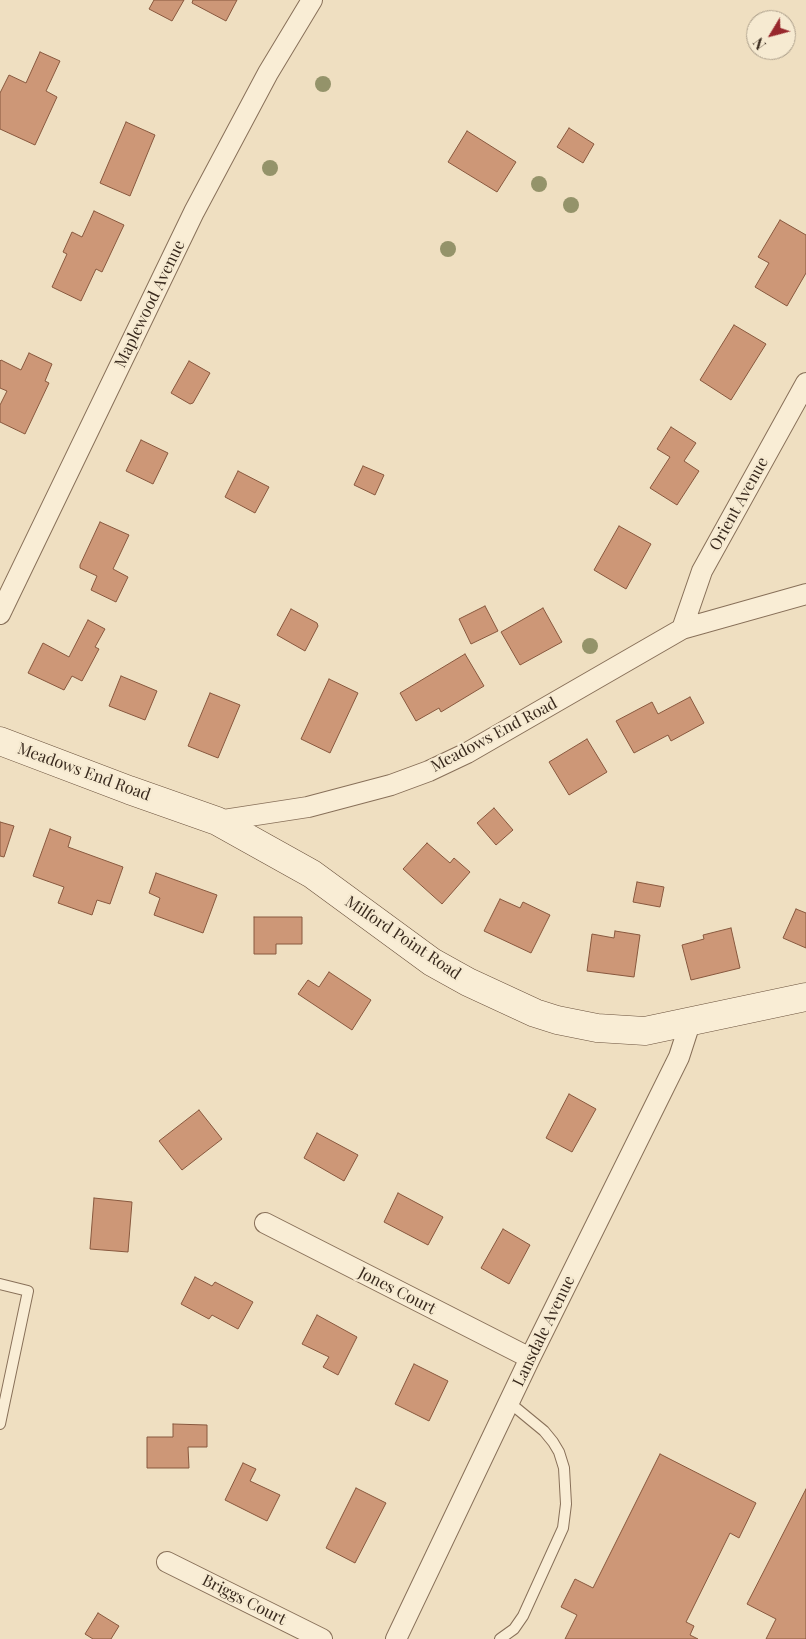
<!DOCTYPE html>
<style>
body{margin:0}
#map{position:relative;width:806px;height:1639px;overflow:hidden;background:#efdfc1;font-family:"Playfair Display",serif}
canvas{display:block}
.north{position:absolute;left:746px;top:10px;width:50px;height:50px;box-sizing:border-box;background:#f6ead1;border:1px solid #aa9d89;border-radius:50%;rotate:233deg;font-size:14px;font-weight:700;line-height:20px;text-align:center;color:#38291d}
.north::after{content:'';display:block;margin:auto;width:18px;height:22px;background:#98282d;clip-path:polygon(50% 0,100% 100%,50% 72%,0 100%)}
</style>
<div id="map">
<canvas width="806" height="1639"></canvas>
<div class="north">N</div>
</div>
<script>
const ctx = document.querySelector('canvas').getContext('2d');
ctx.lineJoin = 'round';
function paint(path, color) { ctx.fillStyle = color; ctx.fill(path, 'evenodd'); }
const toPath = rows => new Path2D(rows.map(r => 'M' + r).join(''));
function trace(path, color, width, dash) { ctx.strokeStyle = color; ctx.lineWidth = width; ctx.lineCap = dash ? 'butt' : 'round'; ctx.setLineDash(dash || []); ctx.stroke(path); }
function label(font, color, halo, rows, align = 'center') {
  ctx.font = font + ' "Playfair Display",serif'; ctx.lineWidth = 4.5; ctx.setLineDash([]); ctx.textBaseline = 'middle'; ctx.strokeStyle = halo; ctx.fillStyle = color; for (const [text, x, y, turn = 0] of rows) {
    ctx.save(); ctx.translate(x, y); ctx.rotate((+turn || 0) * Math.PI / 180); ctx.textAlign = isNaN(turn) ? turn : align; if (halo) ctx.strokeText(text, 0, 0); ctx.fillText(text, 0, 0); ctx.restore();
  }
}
const building = toPath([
 [154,0,184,0,172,21,149,9,154,0],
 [193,0,237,0,226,21,192,3,193,0],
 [40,52,60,61,46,91,57,97,35,145,0,129,0,93,9,75,26,83,40,52],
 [126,122,155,135,130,196,100,183,126,122],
 [569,128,594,144,583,163,557,147,569,128],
 [467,131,516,162,497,192,448,162,467,131],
 [94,211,124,225,102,272,96,269,81,301,52,287,67,254,63,252,72,232,82,237,94,211],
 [780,220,806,235,806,273,787,306,755,287,769,263,758,257,780,220],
 [734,325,766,344,731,400,700,380,734,325],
 [29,353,52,364,45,381,49,383,25,434,0,422,0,405,7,391,0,388,0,361,1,360,21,370,29,353],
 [189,361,210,373,193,403,190,404,171,393,189,361],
 [671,427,696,443,684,461,699,471,677,505,650,488,670,457,657,449,671,427],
 [141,440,168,453,153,484,126,471,141,440],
 [363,466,384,475,375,495,354,485,363,466],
 [238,471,269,487,255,513,225,497,238,471],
 [100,522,129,535,113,569,128,577,116,602,91,590,97,576,80,568,80,565,100,522],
 [619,526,651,544,626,589,594,570,619,526],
 [485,606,498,631,471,644,459,619,485,606],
 [543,608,562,642,520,665,501,632,543,608],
 [291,609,317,623,318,626,305,651,277,635,291,609],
 [88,620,105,629,95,647,99,649,82,681,72,676,64,690,28,673,43,643,69,657,88,620],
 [465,654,484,686,441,712,439,708,416,721,400,693,465,654],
 [121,676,157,691,145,720,109,706,121,676],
 [329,679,358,693,330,753,301,739,329,679],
 [210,693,240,705,218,758,188,746,210,693],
 [690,697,704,723,671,741,668,735,634,753,616,721,652,702,658,714,690,697],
 [587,739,607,772,569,795,549,762,587,739],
 [494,808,513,830,496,845,477,823,494,808],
 [0,822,14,826,4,857,0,856,0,822],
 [50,829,71,837,68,847,123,867,110,904,97,900,92,915,58,903,64,887,33,876,50,829],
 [427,843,450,863,454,858,470,872,442,904,403,869,427,843],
 [156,873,217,895,203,933,154,915,160,898,149,893,156,873],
 [637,882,664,887,660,907,633,902,637,882],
 [500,899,520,908,523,902,550,915,531,953,484,931,500,899],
 [796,909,806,913,806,948,783,938,796,909],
 [254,917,302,917,302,944,276,944,276,954,254,954,254,917],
 [731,928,740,968,691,980,682,945,704,939,703,935,731,928],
 [615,931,640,935,634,977,587,971,592,934,614,938,615,931],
 [329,972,371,1000,352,1030,298,994,308,980,319,987,329,972],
 [569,1094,596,1109,572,1152,546,1138,569,1094],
 [199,1110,222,1139,182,1170,159,1141,199,1110],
 [317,1133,358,1155,344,1181,304,1158,317,1133],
 [398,1193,443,1217,428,1245,384,1222,398,1193],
 [94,1198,132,1202,128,1252,90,1249,94,1198],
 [503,1229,530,1245,509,1284,481,1268,503,1229],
 [195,1277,212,1286,215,1282,253,1302,238,1329,212,1315,209,1319,181,1304,195,1277],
 [317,1315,357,1337,338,1375,323,1367,329,1357,302,1344,317,1315],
 [414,1364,448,1381,429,1421,395,1404,414,1364],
 [173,1424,207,1425,207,1447,188,1447,189,1468,147,1468,147,1437,173,1437,173,1424],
 [660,1454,756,1503,739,1538,730,1533,686,1622,694,1626,690,1635,698,1639,565,1639,577,1615,561,1607,575,1579,593,1588,660,1454],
 [243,1463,256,1469,250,1481,280,1495,267,1521,225,1500,243,1463],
 [356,1488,386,1503,355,1563,326,1548,356,1488],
 [806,1489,806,1639,766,1639,776,1619,747,1604,806,1489],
 [98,1613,119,1626,111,1639,93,1639,85,1634,98,1613]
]);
paint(building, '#cd9777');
trace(building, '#88583e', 1);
const lane = toPath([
 [0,1284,28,1291,0,1424],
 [500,1639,514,1629,523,1616,563,1528,566,1504,564,1468,559,1452,553,1442,544,1431,510,1403]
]);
const street = toPath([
 [0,614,194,212,268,73,312,0],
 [682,629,702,571,806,383],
 [217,821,308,807,391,785,429,771,467,753,682,629,806,594],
 [265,1223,530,1358],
 [167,1562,322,1639],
 [396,1639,530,1358,679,1057,690,1023]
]);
const secondary = toPath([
 [0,741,129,790,217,821,312,874,432,962,468,982,535,1013,557,1020,597,1028,645,1031,806,997]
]);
trace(lane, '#887059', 12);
trace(street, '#887059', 22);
trace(secondary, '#6a513c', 29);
trace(lane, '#f9edd5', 10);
trace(street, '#f9edd5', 20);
trace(secondary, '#f9edd5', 28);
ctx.fillStyle = '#94936a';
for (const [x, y] of [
 [323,84],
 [270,168],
 [539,184],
 [571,205],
 [448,249],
 [590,646]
]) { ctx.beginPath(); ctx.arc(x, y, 8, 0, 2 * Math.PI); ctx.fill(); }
label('16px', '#38291d', '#f6ead1', [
 ["Maplewood Avenue",150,304,-64],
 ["Orient Avenue",739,504,-61],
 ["Meadows End Road",494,735,-28],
 ["Meadows End Road",84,772,20],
 ["Milford Point Road",403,938,34],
 ["Jones Court",397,1291,27],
 ["Lansdale Avenue",544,1331,-64],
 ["Briggs Court",244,1600,27]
]);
</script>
